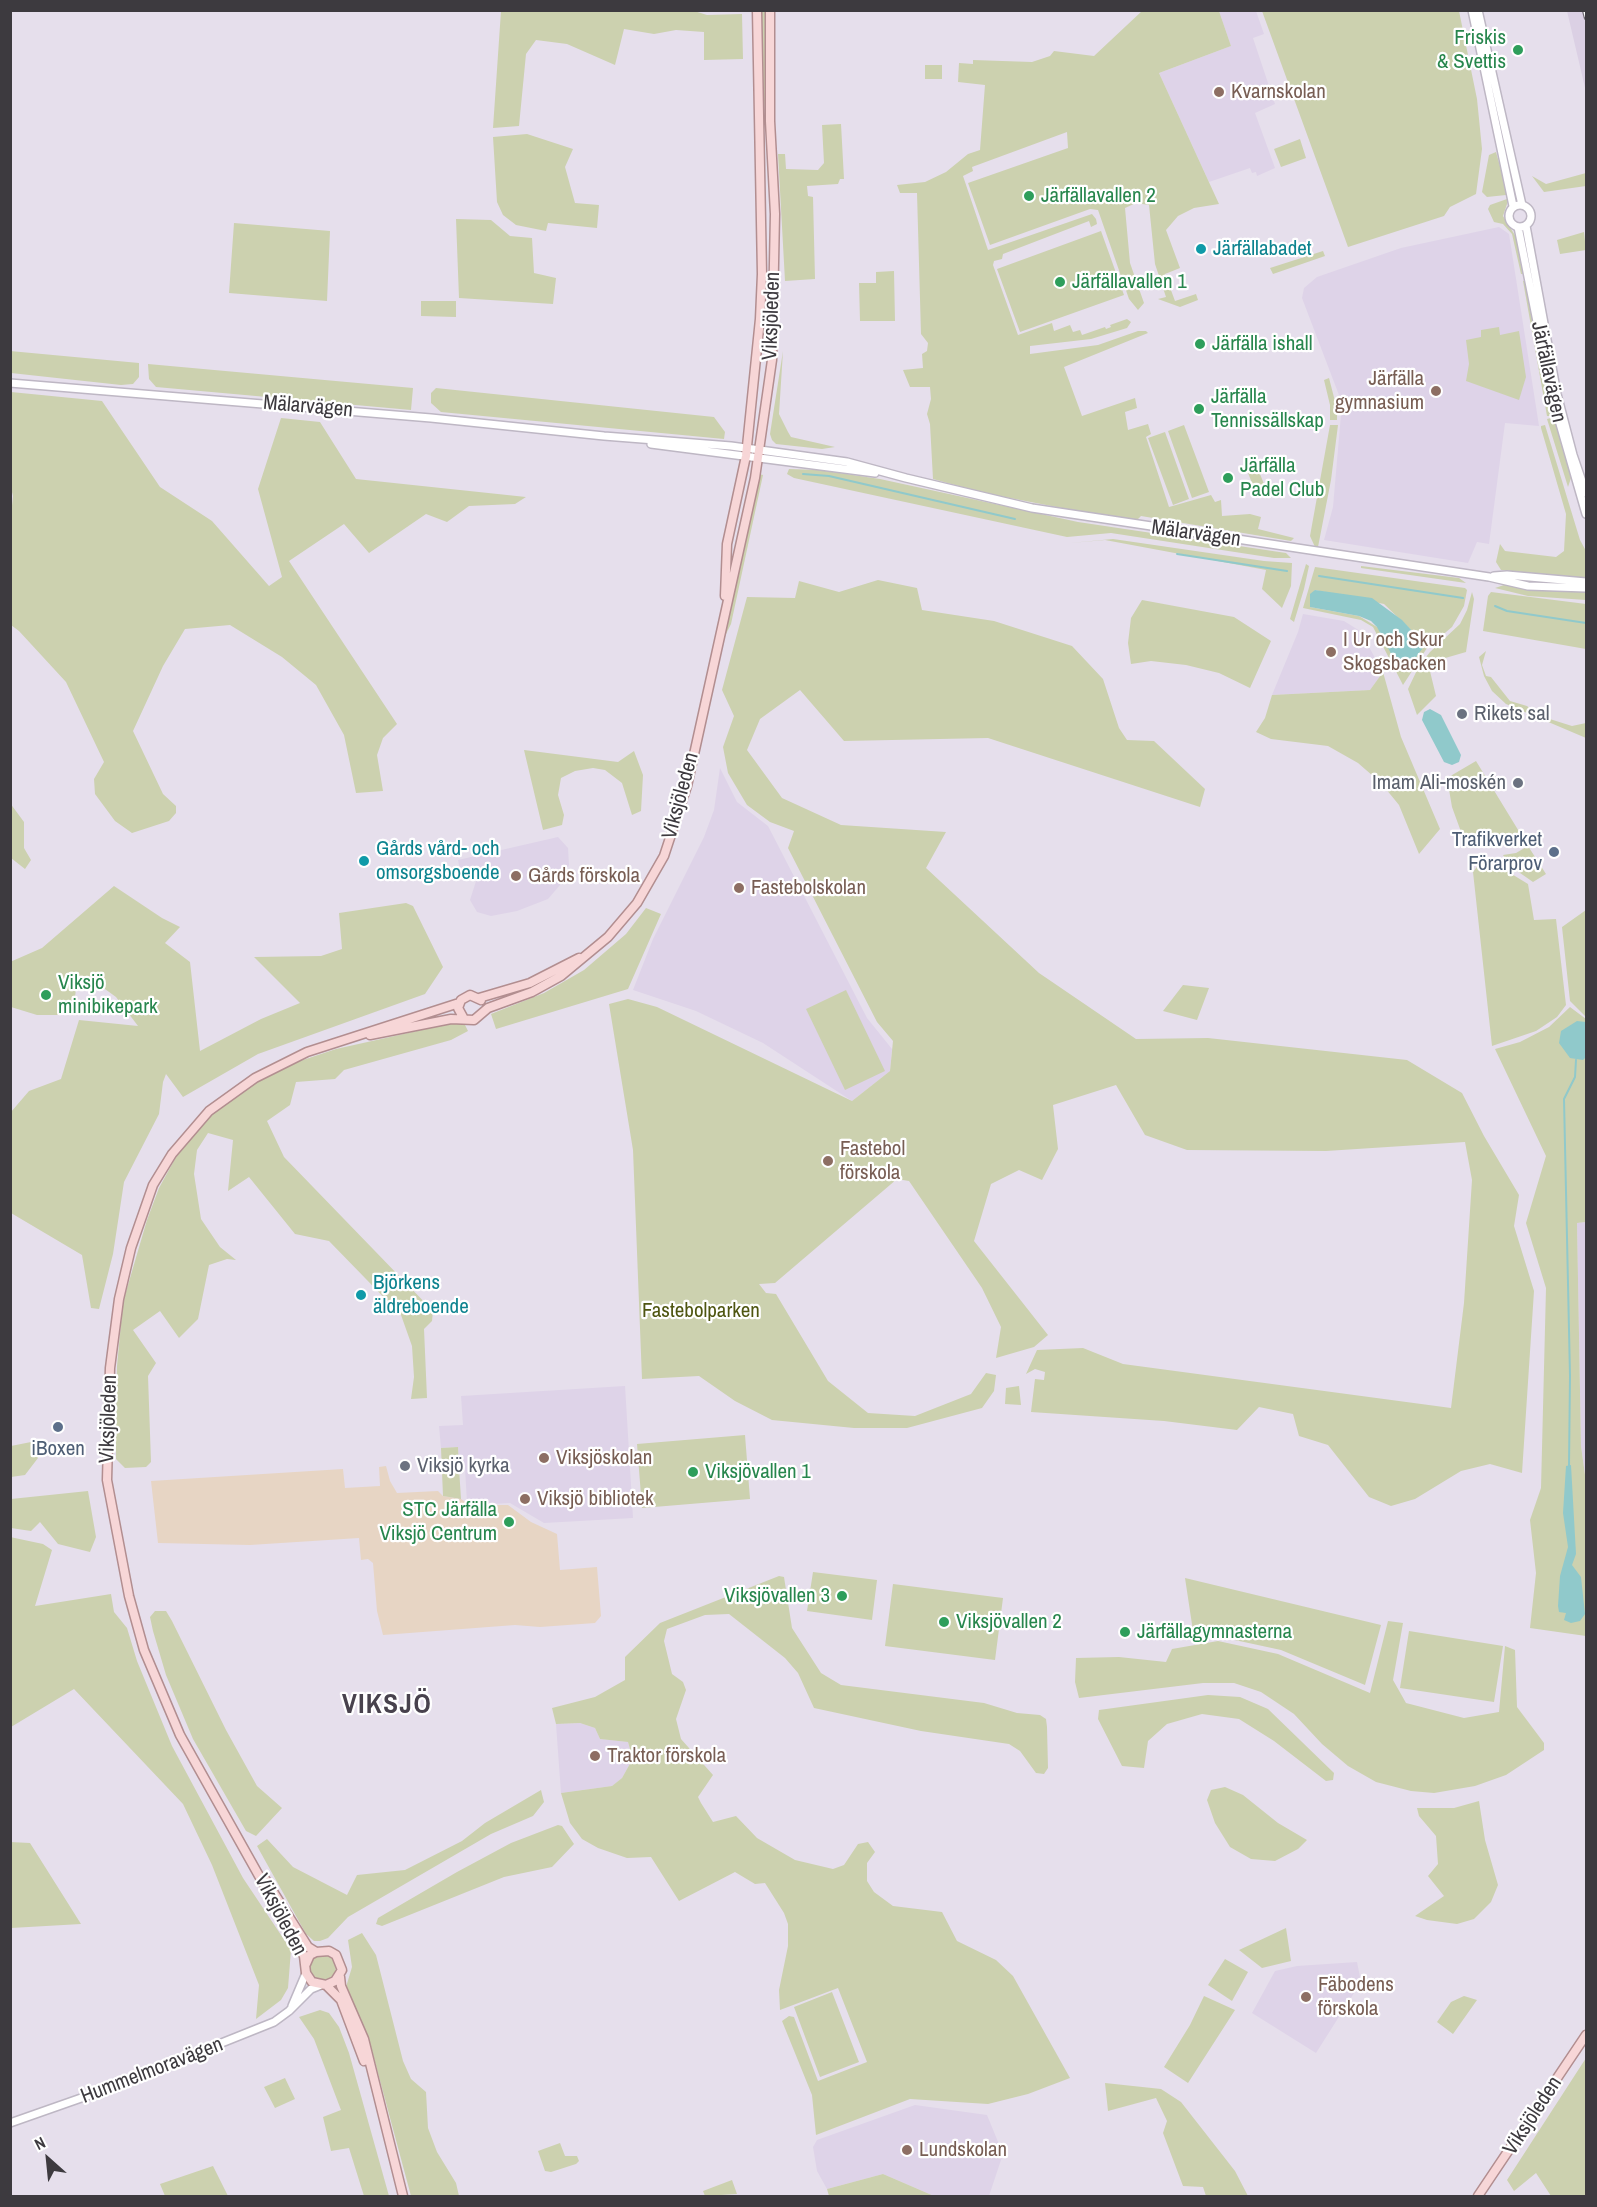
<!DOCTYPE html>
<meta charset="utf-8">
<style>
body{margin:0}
#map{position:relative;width:1597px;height:2207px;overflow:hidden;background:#e6dfec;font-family:"Archivo Narrow",sans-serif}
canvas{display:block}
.frame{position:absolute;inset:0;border:12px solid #3d3a3f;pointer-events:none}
.north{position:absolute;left:18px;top:2129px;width:60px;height:60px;-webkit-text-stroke:4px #fff;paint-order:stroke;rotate:333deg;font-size:16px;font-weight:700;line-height:24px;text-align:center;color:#3d3a3f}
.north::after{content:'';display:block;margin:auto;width:21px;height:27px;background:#3d3a3f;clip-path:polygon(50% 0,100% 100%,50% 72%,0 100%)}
</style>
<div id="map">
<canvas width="1597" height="2207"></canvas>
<div class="frame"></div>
<div class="north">N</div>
</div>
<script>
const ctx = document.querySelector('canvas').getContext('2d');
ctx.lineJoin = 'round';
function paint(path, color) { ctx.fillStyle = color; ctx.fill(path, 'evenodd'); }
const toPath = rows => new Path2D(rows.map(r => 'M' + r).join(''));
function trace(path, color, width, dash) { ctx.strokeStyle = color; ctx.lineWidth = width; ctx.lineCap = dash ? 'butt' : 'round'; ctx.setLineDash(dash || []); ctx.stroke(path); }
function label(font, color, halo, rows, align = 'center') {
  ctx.font = font + ' "Archivo Narrow",sans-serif'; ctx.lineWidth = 4.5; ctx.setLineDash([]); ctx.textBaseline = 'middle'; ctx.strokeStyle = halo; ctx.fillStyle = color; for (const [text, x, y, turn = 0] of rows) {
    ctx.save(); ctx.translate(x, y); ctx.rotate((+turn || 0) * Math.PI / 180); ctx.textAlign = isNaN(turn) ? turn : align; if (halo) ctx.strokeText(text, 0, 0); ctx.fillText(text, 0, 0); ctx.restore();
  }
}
paint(toPath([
 [386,1466,390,1481,397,1493,438,1491,443,1496,461,1499,470,1505,508,1505,531,1522,557,1534,560,1570,597,1567,601,1616,595,1623,540,1627,515,1625,383,1635,377,1611,373,1563,368,1559,361,1560,359,1538,250,1545,158,1543,151,1481,343,1469,345,1488,380,1486,379,1467]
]), '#e7d5c4');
paint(toPath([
 [1567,11,1586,11,1586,92],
 [1586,1222,1586,1482,1581,1446,1577,1223]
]), '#dbd0e4');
paint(toPath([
 [1219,11,1256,11,1264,34,1253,38,1275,104,1255,113,1275,168,1257,176,1256,172,1252,173,1250,168,1209,182,1159,73,1231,46],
 [1499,227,1509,234,1539,426,1505,423,1489,544,1477,542,1468,563,1324,540,1333,507,1342,403,1302,298,1304,288,1317,277,1401,248],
 [1303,614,1344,621,1360,631,1383,672,1370,690,1272,695,1298,632],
 [720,768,737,802,768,826,867,1018,892,1049,890,1071,852,1101,763,1043,696,1011,633,990,653,939,704,837,714,810],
 [558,837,568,848,569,865,560,885,548,899,517,911,491,916,477,912,470,900,477,878,461,875,458,860],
 [625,1386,633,1518,544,1523,510,1503,470,1505,467,1503,465,1468,459,1468,458,1447,441,1448,439,1426,463,1425,461,1396],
 [580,1723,595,1728,600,1739,628,1742,632,1760,622,1778,612,1786,561,1793,556,1724],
 [1357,1962,1361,1982,1316,2053,1252,2013,1275,1971,1297,1966],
 [915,2105,987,2115,1003,2154,989,2196,934,2196,883,2174,827,2189,817,2171,813,2147,817,2140]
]), '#ded3e8');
paint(toPath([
 [691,10,707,15,742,14,743,59,704,60,704,32,676,30,654,34,624,29,615,65,567,44,536,40,526,54,519,126,493,128,501,11],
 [761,11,765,11,765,112,760,54],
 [1142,11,1219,11,1231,46,1159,73,1219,204,1194,208,1178,216,1166,230,1180,268,1165,274,1175,301,1196,294,1198,300,1180,307,1158,299,1166,297,1155,264,1149,205,1136,203,1125,208,1130,263,1144,303,1138,310,1129,299,1098,210,1090,209,990,245,968,183,1068,148,1067,132,972,167,973,171,963,176,988,250,1092,214,1096,219,1097,224,1091,227,1089,221,1003,254,1002,259,994,261,993,265,1018,335,1052,323,1054,331,1070,325,1073,332,1080,330,1082,335,1105,327,1106,329,1111,327,1110,325,1127,319,1131,322,1127,328,1091,339,1030,346,1030,354,1098,345,1138,331,1146,331,1148,333,1064,367,1082,416,1135,398,1137,408,1125,412,1128,430,1148,424,1151,434,1146,437,1169,507,1211,495,1215,502,1221,500,1222,516,1250,514,1261,517,1258,529,1294,538,1291,541,1141,516,1138,519,1124,520,984,493,933,479,930,424,927,414,931,399,930,387,910,387,903,370,923,368,922,354,927,351,928,343,921,334,917,193,900,193,897,185,925,182,946,172,968,154,980,150,985,85,958,82,959,63,973,64,973,60,1032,62,1050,56,1054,51,1094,56],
 [1262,11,1459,11,1477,99,1482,149,1476,194,1450,207,1444,216,1348,247],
 [925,65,942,65,942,79,925,79],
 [841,124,844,179,840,179,838,184,807,186,808,196,813,197,815,279,785,281,778,154,785,154,786,169,818,170,824,163,822,125],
 [527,134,573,149,565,167,575,203,599,205,597,228,548,223,546,231,516,225,503,215,497,202,493,137],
 [1300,139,1306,158,1281,167,1274,149],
 [1496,152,1509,198,1503,216,1516,237,1524,274,1521,274,1512,234,1503,224,1494,222,1488,209,1490,205,1507,199,1506,195,1487,197,1482,192,1489,155],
 [1586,173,1586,186,1544,192,1532,176,1546,184],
 [456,219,491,220,510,236,532,238,534,273,556,278,553,304,459,298],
 [234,223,330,231,327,301,229,293],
 [1101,231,1124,295,1020,332,997,269],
 [1584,232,1586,250,1560,254,1557,240],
 [1323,251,1325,256,1273,274,1270,268],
 [894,271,895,321,860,321,859,283,876,283,876,272],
 [1527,280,1555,416,1547,416,1523,281],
 [421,301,456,301,456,317,421,316],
 [1499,327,1500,335,1519,331,1526,377,1519,400,1466,381,1469,364,1466,340,1481,337,1481,330],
 [10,351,139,363,139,377,133,384,121,385,11,373],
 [783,351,779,414,788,432,791,437,835,447,822,449,776,444,772,440,770,434],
 [148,364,413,388,411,410,156,387,149,379],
 [1329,378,1337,409,1337,420,1330,420,1330,405,1324,380],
 [436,388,714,417,725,432,724,439,441,412,431,403,431,393],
 [11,392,102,401,160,487,212,521,269,586,282,577,258,489,281,418,320,422,356,479,526,497,515,504,469,506,447,522,426,514,369,553,344,524,289,561,397,724,383,738,377,755,383,791,356,793,344,735,316,685,282,657,230,625,185,629,163,666,133,731,163,794,176,806,176,813,169,821,132,833,115,821,95,794,94,779,104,762,66,682,19,631,11,625,10,524,13,496,10,484],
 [1555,417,1571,478,1568,487,1547,419],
 [1184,425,1209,492,1192,498,1168,431],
 [1330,425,1338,425,1331,480,1318,547,1315,547,1310,536],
 [1545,425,1580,540,1586,551,1586,578,1501,570,1496,562,1500,544,1505,551,1556,557,1564,551,1566,514,1541,428,1541,426],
 [1165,432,1189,499,1173,505,1148,438],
 [1256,464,1264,484,1254,488,1246,468],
 [789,469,819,470,880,479,1078,522,1286,553,1291,558,1274,558,1111,533,1067,537,794,478,787,474],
 [759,474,763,475,731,624,723,640],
 [1113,539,1264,561,1292,563,1291,586,1282,608,1262,589,1266,570,1105,540,1070,543],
 [1306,564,1309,566,1304,589,1294,622,1290,619],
 [1361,566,1459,578,1466,583,1361,568],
 [1315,567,1465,588,1467,590,1464,606,1452,627,1427,648,1403,685,1373,627,1361,620,1303,608],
 [1315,590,1384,604,1414,633,1377,627,1359,616,1310,607],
 [878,580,917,588,922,610,994,621,1072,646,1103,679,1119,728,1127,740,1154,741,1205,789,1200,807,988,738,844,741,800,690,760,719,747,750,782,798,841,825,946,832,926,868,1039,973,1136,1039,1208,1038,1407,1060,1462,1093,1484,1136,1519,1195,1514,1226,1534,1291,1522,1473,1490,1464,1461,1471,1415,1499,1391,1506,1369,1497,1328,1445,1299,1436,1293,1414,1259,1407,1237,1430,1164,1421,1031,1412,1035,1379,1044,1380,1045,1372,1035,1369,1026,1374,1037,1350,1083,1348,1123,1364,1451,1408,1464,1303,1472,1180,1465,1142,1326,1151,1187,1150,1145,1135,1116,1085,1053,1105,1058,1149,1042,1180,1019,1170,991,1184,974,1241,1048,1335,1034,1347,996,1358,1001,1327,982,1288,909,1181,897,1179,775,1283,759,1284,766,1293,776,1294,828,1381,868,1413,915,1416,971,1394,986,1373,996,1375,994,1391,982,1408,907,1428,854,1428,772,1420,735,1401,699,1376,642,1379,633,1150,609,1004,628,999,657,1007,852,1101,890,1071,893,1041,877,1022,788,848,794,831,770,822,747,805,728,773,723,747,734,716,722,690,747,597,795,598,799,581,839,592],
 [1504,585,1558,591,1586,591,1586,600,1528,596,1495,588],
 [1472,592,1474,599,1466,652,1428,663,1436,696,1417,715,1408,689,1419,666,1430,652,1460,624,1467,610],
 [1491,592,1586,604,1586,649,1483,631,1488,596],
 [1142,600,1234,617,1271,641,1250,688,1219,673,1186,665,1151,661,1131,664,1128,643,1131,618],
 [1486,651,1482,665,1486,676,1491,677,1510,701,1527,706,1537,715,1572,726,1586,723,1586,738,1506,704,1492,691,1484,676,1479,657],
 [1383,672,1401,737,1440,829,1419,854,1399,805,1381,783,1358,763,1328,746,1271,739,1256,732,1265,718,1272,695,1370,690],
 [524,750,618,762,634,751,643,775,641,811,632,815,622,783,605,770,593,768,575,771,561,778,558,795,564,815,562,825,543,830],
 [1476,761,1523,838,1510,844,1482,845,1464,840,1452,807,1447,778],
 [10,803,24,822,24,848,31,860,25,869,11,858],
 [1528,846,1546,874,1533,882,1510,866,1503,855,1516,853],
 [1492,862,1528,884,1534,920,1556,919,1566,1005,1557,1017,1536,1031,1492,1046,1473,872,1479,864],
 [114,886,162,918,180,927,165,943,190,962,200,1051,261,1019,300,1003,254,957,321,956,342,949,339,913,406,903,413,906,443,967,425,994,258,1054,183,1097,166,1074,163,1082,159,1114,124,1182,113,1254,99,1309,91,1308,82,1255,11,1213,11,1112,29,1091,61,1079,79,1020,138,1026,116,997,98,984,77,980,73,1015,37,1015,11,1007,10,962,42,948],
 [646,908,661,914,628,989,496,1029,491,1014,544,993,584,970,626,934],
 [1586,910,1586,1017,1570,1001,1562,927],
 [1183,985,1209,988,1197,1020,1163,1011],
 [846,990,885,1071,845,1090,806,1009],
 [1570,1007,1586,1019,1586,1222,1577,1223,1581,1446,1586,1482,1586,1636,1530,1628,1536,1573,1530,1520,1541,1488,1546,1288,1526,1223,1546,1156,1495,1049,1520,1042,1549,1027],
 [453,1023,464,1023,468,1031,451,1040,344,1070,335,1079,296,1082,290,1105,267,1121,284,1157,433,1311,432,1321,424,1329,427,1398,411,1399,414,1377,412,1346,401,1315,329,1241,295,1234,249,1177,228,1191,233,1140,208,1133,197,1150,194,1174,201,1219,220,1247,236,1260,227,1259,209,1265,198,1319,179,1338,160,1311,133,1330,156,1363,148,1376,151,1462,146,1467,125,1468,116,1459,116,1421,117,1366,123,1302,147,1220,159,1188,176,1157,210,1115,233,1097,282,1067,336,1049],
 [1019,1386,1021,1405,1005,1404,1006,1388],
 [745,1435,750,1499,642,1508,637,1444],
 [36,1441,38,1458,25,1475,11,1477,11,1446],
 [458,1447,459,1468,461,1499,443,1496,441,1448],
 [88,1491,96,1537,90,1552,58,1544,40,1522,31,1531,11,1528,11,1499],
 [10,1537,43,1544,52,1550,35,1606,111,1594,114,1612,127,1628,137,1661,172,1746,243,1878,291,1950,288,1988,281,2000,256,2019,259,1985,212,1865,183,1804,74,1689,11,1727],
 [813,1572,877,1580,872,1620,807,1611],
 [779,1576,784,1577,792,1628,821,1673,841,1685,984,1703,1017,1713,1040,1715,1046,1719,1047,1727,1048,1768,1044,1774,1036,1773,1020,1751,1009,1744,921,1731,814,1708,798,1673,785,1658,729,1614,705,1615,667,1629,664,1641,672,1674,683,1682,686,1690,676,1719,681,1739,713,1775,698,1797,701,1803,713,1822,736,1816,757,1838,795,1860,833,1869,844,1865,858,1844,868,1842,875,1852,867,1863,867,1881,874,1892,893,1906,942,1912,957,1941,996,1960,1013,1976,1070,2078,1028,2094,988,2104,910,2099,816,2135,812,2095,782,2021,789,2016,794,2017,818,2081,867,2062,838,1988,780,2010,779,1990,788,1946,788,1924,784,1913,765,1883,755,1884,735,1872,679,1901,651,1857,627,1858,598,1848,582,1839,570,1823,561,1793,612,1786,622,1778,632,1760,631,1753,628,1742,600,1739,595,1728,580,1723,556,1724,552,1708,595,1697,625,1680,625,1657,660,1623],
 [1185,1578,1381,1625,1365,1685,1281,1650,1193,1631],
 [893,1584,1003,1598,995,1660,885,1646],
 [155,1611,166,1611,172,1621,226,1730,257,1786,282,1808,256,1836,246,1831,193,1739,166,1675,153,1631,150,1617],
 [1388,1621,1403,1623,1393,1680,1406,1703,1464,1718,1499,1712,1505,1646,1515,1650,1517,1707,1544,1743,1544,1750,1506,1775,1475,1786,1434,1793,1411,1791,1376,1782,1348,1766,1322,1744,1294,1714,1261,1692,1234,1683,1203,1683,1079,1698,1075,1682,1076,1658,1119,1657,1166,1662,1172,1649,1218,1641,1278,1654,1370,1693],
 [1409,1631,1503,1646,1494,1702,1400,1688],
 [1208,1695,1240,1697,1268,1709,1334,1773,1333,1780,1326,1781,1274,1741,1239,1719,1202,1714,1167,1724,1148,1741,1144,1768,1122,1766,1098,1719,1099,1710],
 [1225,1787,1243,1795,1278,1823,1307,1840,1298,1849,1275,1861,1251,1859,1230,1847,1215,1823,1207,1800,1211,1790],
 [541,1790,544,1802,533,1816,491,1834,348,1917,328,1938,320,1941,314,1941,306,1934,257,1846,267,1839,293,1867,347,1895,357,1875,405,1870,462,1841,485,1823],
 [1479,1801,1485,1840,1498,1885,1491,1902,1474,1919,1457,1924,1427,1920,1415,1916,1444,1896,1428,1876,1438,1864,1436,1836,1419,1816,1417,1808,1454,1808],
 [558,1825,562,1826,574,1844,552,1867,504,1877,382,1926,376,1924,378,1918,457,1872,511,1843],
 [10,1842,30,1843,81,1924,11,1928],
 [1286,1928,1291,1961,1262,1968,1239,1950],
 [362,1933,376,1955,403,2061,411,2079,426,2092,428,2128,437,2152,456,2183,459,2196,411,2196,371,2047,346,1987,352,1967,348,1940],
 '310 1967a13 13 0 1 1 26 0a13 13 0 1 1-26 0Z',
 [1225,1959,1248,1972,1232,2001,1208,1985],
 [832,1992,859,2062,820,2077,794,2007],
 [1204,1996,1235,2010,1188,2083,1164,2067,1190,2025],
 [1464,1996,1477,2000,1453,2034,1437,2022,1451,2002],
 [320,2010,329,2013,339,2027,349,2053,389,2196,364,2196,349,2148,331,2151,323,2117,341,2110,314,2039,299,2017],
 [1586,2058,1586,2196,1551,2196,1536,2173,1514,2191,1507,2180],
 [285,2078,295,2099,275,2108,264,2087],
 [1105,2083,1161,2089,1181,2102,1235,2171,1248,2196,1206,2196,1203,2187,1183,2186,1163,2133,1167,2121,1156,2098,1108,2111],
 [560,2143,565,2156,577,2156,579,2161,576,2164,551,2172,545,2171,538,2151],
 [213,2166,228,2196,165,2196,160,2184],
 [883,2174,934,2196,829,2196,827,2189],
 [732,2180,737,2194,705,2196,703,2191]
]), '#ccd1af');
paint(toPath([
 [1315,590,1372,598,1402,620,1425,645,1411,664,1397,665,1377,627,1371,621,1359,616,1310,607,1310,594],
 [1430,709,1441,715,1461,755,1459,762,1452,765,1444,762,1422,720,1424,712],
 [1577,1021,1586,1022,1586,1057,1583,1060,1570,1058,1559,1043,1561,1031],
 [1571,1465,1576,1554,1572,1565,1581,1577,1585,1614,1580,1621,1571,1623,1564,1620,1566,1613,1559,1612,1558,1606,1560,1576,1568,1547,1563,1513,1566,1466]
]), '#90c9cb');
trace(toPath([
 [803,474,829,476,1015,519],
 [1177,554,1287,571],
 [1319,576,1463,598],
 [1495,606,1507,611,1586,623],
 [1569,1466,1570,1376,1564,1099,1575,1077,1576,1060]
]), '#90c9cb', 2);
const minor = toPath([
 [1472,10,1513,206],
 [1478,10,1522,205],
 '1509 216a11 11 0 1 1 22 0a11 11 0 1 1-22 0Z',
 [1526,226,1557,394,1573,455,1586,493],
 [1518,227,1552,396,1586,514],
 [10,383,431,418,604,436,731,446,847,462,906,478,1032,508,1489,577,1528,586,1586,588],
 [651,444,875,473],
 [1494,576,1507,575,1586,582],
 [292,2006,306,1973],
 [10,2123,104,2090,274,2022,289,2011,311,1989,321,1985]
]);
const major = toPath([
 [725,596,727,544,746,456,760,319,762,274,757,10],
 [479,998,530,983,579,958],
 [464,1019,458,1008,461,1000,470,995,481,1000],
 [370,1035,451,1019,474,1020,488,1008,532,992,561,976,608,937,637,903,664,856,687,786,755,478,772,360,775,214,770,121,770,10],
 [265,1879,308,1947,316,1952],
 [306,1964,310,1955,316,1952,329,1951,336,1955,342,1970,335,1981,326,1985,312,1982,306,1973,304,1956,180,1735,144,1650,129,1596,107,1480,110,1368,119,1299,131,1248,153,1185,172,1154,209,1111,255,1078,307,1052,459,1003],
 [340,1977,341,1986,364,2039,403,2196],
 [326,1985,341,2000,364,2061],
 [1478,2196,1586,2035]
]);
trace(minor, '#beb7c4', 10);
trace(major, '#b28e90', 11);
trace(minor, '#fff', 7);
trace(major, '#f7d6d7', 8);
const rail = toPath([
 [1584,10,1586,18]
]);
trace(rail, '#716d74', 4.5);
trace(rail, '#fff', 2, [7]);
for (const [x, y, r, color] of [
 [1518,50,6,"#2e9e5b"],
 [1219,92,6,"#8d6e63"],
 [1029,196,6,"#2e9e5b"],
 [1201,249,6,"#0f9aa8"],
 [1060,282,6,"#2e9e5b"],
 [1200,344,6,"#2e9e5b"],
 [1436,391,6,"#8d6e63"],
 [1199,409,6,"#2e9e5b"],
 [1228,478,6,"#2e9e5b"],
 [1331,652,6,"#8d6e63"],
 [1462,714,6,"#6b7280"],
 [1518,783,6,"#6b7280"],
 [1554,852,6,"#5c6f8a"],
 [364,861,6,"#0f9aa8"],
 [516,876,6,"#8d6e63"],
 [739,888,6,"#8d6e63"],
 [46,995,6,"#2e9e5b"],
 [828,1161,6,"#8d6e63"],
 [361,1295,6,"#0f9aa8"],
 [58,1427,6,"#5c6f8a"],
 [544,1458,6,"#8d6e63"],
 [405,1466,6,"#6b7280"],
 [693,1472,6,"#2e9e5b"],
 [525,1499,6,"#8d6e63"],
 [509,1522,6,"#2e9e5b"],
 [842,1596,6,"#2e9e5b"],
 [944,1622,6,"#2e9e5b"],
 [1125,1632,6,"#2e9e5b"],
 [595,1756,6,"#8d6e63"],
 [1306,1997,6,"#8d6e63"],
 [907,2150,6,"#8d6e63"]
]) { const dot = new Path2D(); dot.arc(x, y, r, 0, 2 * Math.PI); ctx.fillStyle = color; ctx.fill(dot); trace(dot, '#fff', 2); }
label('21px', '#27864d', '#fff', [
 ["Friskis",1506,38,"right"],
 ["& Svettis",1506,62,"right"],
 ["Järfällavallen 2",1041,196],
 ["Järfällavallen 1",1072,282],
 ["Järfälla ishall",1212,344],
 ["Järfälla",1211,397],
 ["Tennissällskap",1211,421],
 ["Järfälla",1240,466],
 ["Padel Club",1240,490],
 ["Viksjö",58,983],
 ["minibikepark",58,1007],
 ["Viksjövallen 1",705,1472],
 ["STC Järfälla",497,1510,"right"],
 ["Viksjö Centrum",497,1534,"right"],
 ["Viksjövallen 3",830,1596,"right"],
 ["Viksjövallen 2",956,1622],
 ["Järfällagymnasterna",1137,1632]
], 'left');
label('21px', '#785e54', '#fff', [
 ["Kvarnskolan",1231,92],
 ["Järfälla",1424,379,"right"],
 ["gymnasium",1424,403,"right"],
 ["I Ur och Skur",1343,640],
 ["Skogsbacken",1343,664],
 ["Gårds förskola",528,876],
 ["Fastebolskolan",751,888],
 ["Fastebol",840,1149],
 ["förskola",840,1173],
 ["Viksjöskolan",556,1458],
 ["Viksjö bibliotek",537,1499],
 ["Traktor förskola",607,1756],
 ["Fäbodens",1318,1985],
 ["förskola",1318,2009],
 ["Lundskolan",919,2150]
], 'left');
label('21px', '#0d838f', '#fff', [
 ["Järfällabadet",1213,249],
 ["Gårds vård- och",376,849],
 ["omsorgsboende",376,873],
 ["Björkens",373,1283],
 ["äldreboende",373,1307]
], 'left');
label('21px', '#3d3a3f', '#fff', [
 ["Viksjöleden",772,316,-88],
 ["Järfällavägen",1548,372,78],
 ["Mälarvägen",308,407,5],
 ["Mälarvägen",1196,534,8],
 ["Viksjöleden",681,796,-75],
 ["Viksjöleden",109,1419,-88],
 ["Viksjöleden",280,1915,62],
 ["Hummelmoravägen",152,2071,-21],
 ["Viksjöleden",1533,2116,-57]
]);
label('21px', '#5b616d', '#fff', [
 ["Rikets sal",1474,714],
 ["Imam Ali-moskén",1506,783,"right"],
 ["Viksjö kyrka",417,1466]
], 'left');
label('21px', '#4e5e75', '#fff', [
 ["Trafikverket",1542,840],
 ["Förarprov",1542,864],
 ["iBoxen",58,1449,"center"]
], 'right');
label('21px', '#4e5510', '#fff', [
 ["Fastebolparken",701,1311]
]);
ctx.letterSpacing = '1.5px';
label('bold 27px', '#48424d', '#fff', [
 ["VIKSJÖ",387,1706]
]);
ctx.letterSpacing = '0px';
</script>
